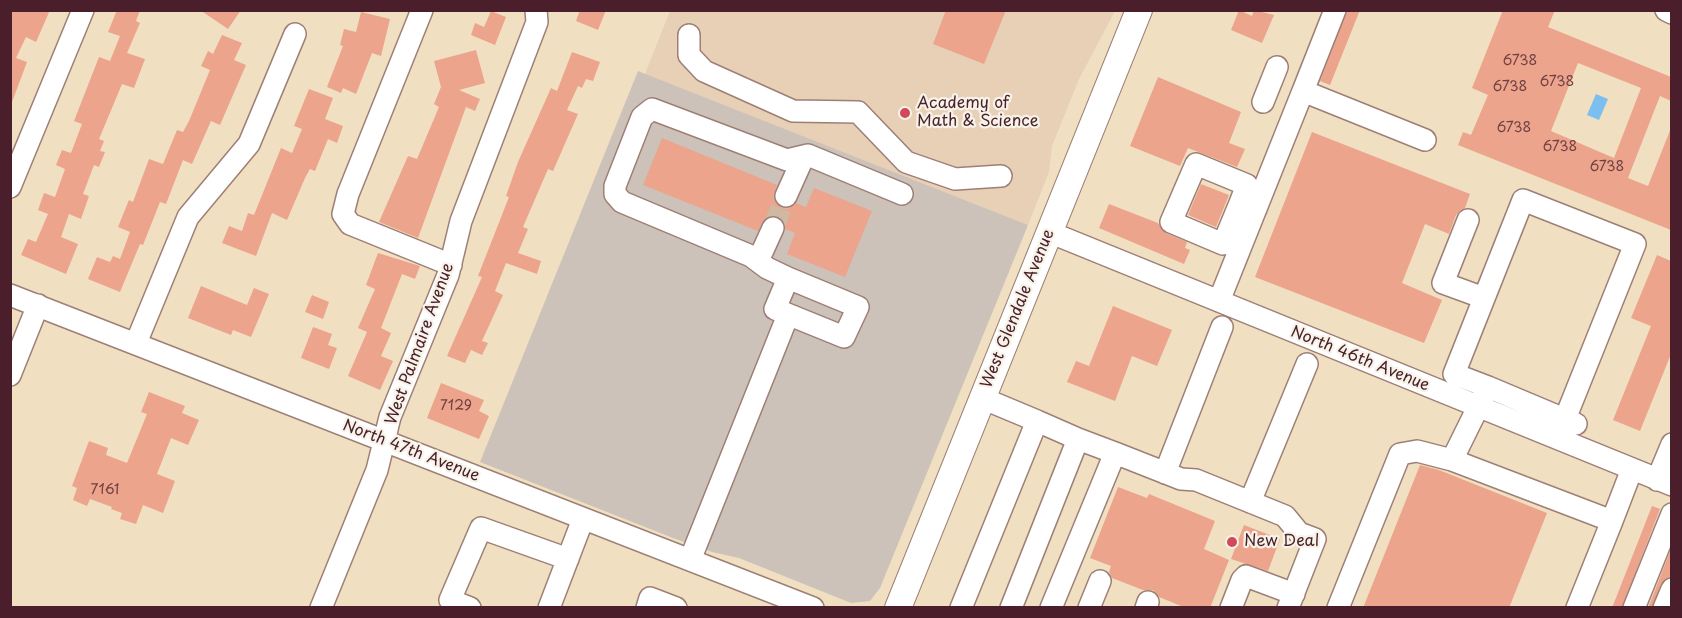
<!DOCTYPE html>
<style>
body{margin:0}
#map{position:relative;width:1682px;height:618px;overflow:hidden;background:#f1dfc1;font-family:"Playpen Sans",sans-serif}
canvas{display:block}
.frame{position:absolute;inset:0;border:12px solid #4a1f2b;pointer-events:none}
</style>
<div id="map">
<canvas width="1682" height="618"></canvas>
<div class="frame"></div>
</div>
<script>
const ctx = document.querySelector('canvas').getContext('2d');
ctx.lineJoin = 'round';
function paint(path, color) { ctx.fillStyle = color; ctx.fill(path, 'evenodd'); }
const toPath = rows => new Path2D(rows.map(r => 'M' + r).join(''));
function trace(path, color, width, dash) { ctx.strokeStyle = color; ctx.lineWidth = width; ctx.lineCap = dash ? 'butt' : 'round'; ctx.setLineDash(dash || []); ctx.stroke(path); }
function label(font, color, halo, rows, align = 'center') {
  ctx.font = font + ' "Playpen Sans",sans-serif'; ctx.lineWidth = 4.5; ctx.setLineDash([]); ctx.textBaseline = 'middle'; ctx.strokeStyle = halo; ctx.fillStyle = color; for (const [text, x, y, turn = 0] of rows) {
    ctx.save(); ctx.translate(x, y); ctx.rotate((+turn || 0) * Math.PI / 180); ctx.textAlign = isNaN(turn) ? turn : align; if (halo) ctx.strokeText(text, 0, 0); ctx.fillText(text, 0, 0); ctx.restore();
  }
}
paint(toPath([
 [670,11,1115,11,1079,79,1052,146,1049,172,1028,225,645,74]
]), '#e7d0b5');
paint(toPath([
 [638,71,1028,225,880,588,870,601,851,603,739,558,712,552,673,538,480,462]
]), '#ccc2b9');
paint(toPath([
 [1596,94,1608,99,1599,120,1587,115]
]), '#7bbff1');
paint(toPath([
 [10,10,50,10,36,42,26,37,16,58,27,62,12,102],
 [117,10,140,10,136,21,140,23,127,53,145,59,134,88,122,84,99,139,104,141,100,151,105,152,99,167,94,165,83,194,89,196,81,219,69,214,61,237,78,244,66,274,21,255,28,239,36,242,48,214,38,210,44,193,55,197,65,169,56,165,62,150,71,153,82,124,74,121,99,57,110,61,120,36,108,32],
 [200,10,241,10,228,29],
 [580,10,606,10,598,30,576,21],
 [946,10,1006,10,984,64,933,44],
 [1239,10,1252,16,1254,10,1274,15,1262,43,1231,30],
 [1347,10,1360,10,1330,85,1320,81],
 [1503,10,1555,10,1548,27,1671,77,1671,101,1660,96,1628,178,1648,186,1671,128,1671,230,1458,145,1463,132,1471,135,1488,95,1472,88],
 [1578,63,1641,88,1614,158,1551,131],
 [491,11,506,17,495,45,471,35,475,23,484,27],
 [361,12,390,19,381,56,372,53,356,94,343,88,341,93,327,87,343,46,340,45,344,29,356,32],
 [222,35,242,43,234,60,246,65,220,125,211,121,192,164,183,160,166,204,160,202,143,245,140,244,120,292,88,279,97,257,110,262,113,256,120,259,130,232,118,227,129,200,133,202,149,159,163,164,177,130,183,132,189,121,210,70,201,66,208,51,213,54],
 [476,50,485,83,459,90,480,99,475,111,466,107,418,238,379,222,408,156,417,159,439,107,434,104,441,87,434,61],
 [572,52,600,62,593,81,586,79,582,88,578,86,567,110,578,114,553,171,548,169,523,227,528,229,518,253,541,261,537,274,506,263,495,291,503,295,482,341,488,343,482,355,471,350,465,363,447,356,482,277,478,276,509,197,506,196,518,162,551,88,557,91],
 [1158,77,1241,112,1229,143,1245,149,1237,167,1188,148,1180,166,1130,146],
 [309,89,333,98,325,119,343,126,337,143,328,139,315,171,310,169,305,178,287,220,272,213,256,256,222,243,229,226,242,231,248,213,254,215,281,148,292,153,302,129,294,126],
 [1312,132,1470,194,1465,208,1456,215,1449,234,1425,224,1402,283,1442,300,1424,343,1255,277],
 [662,138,777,185,773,198,781,208,788,209,796,203,806,207,814,188,872,211,845,277,787,254,795,233,785,229,784,221,778,216,765,218,758,231,643,185],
 [1201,184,1229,195,1216,227,1188,215],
 [1109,204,1158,223,1166,233,1187,242,1185,248,1190,250,1184,264,1099,228],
 [378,253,420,266,415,279,402,274,381,328,391,333,381,356,393,361,380,390,348,376,367,332,358,328,375,289,366,285],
 [1657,255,1671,261,1671,354,1640,431,1613,420,1651,326,1631,318],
 [201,286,247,305,254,288,269,294,251,337,233,330,231,335,188,318],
 [312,295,329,302,323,319,305,312],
 [1113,306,1172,330,1157,366,1132,356,1115,401,1067,382,1076,361,1089,366],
 [313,327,332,334,328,345,337,348,329,369,301,358],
 [441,383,484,400,479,411,489,416,479,439,427,418],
 [149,392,185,406,182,413,199,420,188,445,171,438,157,474,175,481,163,513,143,505,136,524,120,519,122,513,111,509,112,507,90,499,87,506,73,500,77,488,72,486,89,441,108,448,106,455,127,463,147,414,141,412],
 [1420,465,1439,470,1547,513,1509,608,1363,608],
 [1118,487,1147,498,1149,494,1215,521,1204,549,1229,560,1210,608,1186,608,1159,597,1153,590,1143,590,1112,578,1109,572,1111,566,1090,558],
 [1652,506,1660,509,1622,608,1612,608],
 [1244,525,1280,539,1268,571,1231,559],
 [1671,549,1671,576,1661,584,1652,608,1648,608]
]), '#eca48c');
trace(toPath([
 [773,228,786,196]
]), '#d0b9a3', 21, [21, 10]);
const minor = toPath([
 [422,10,348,194,343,214,350,224,451,265],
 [1335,10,1303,91,1425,140],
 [1666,10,1672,13],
 [689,35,689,55,704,71,793,111,858,112,906,162,955,179,1001,176],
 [1263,102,1277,67],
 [10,187,83,10],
 [786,196,804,156],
 [1240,203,1247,185,1196,164,1171,222,1223,244,1240,203,1256,209],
 [1468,220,1443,283,1484,298],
 [1049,232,1672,485],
 [758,261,773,228],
 [788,278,767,268,751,256,622,202,615,194,615,186,642,117,652,109,787,160,808,155,902,194],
 [788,278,858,307,844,337,775,309,788,278],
 [10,295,813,608],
 [1219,301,1303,91],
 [136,343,188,217,249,144,295,34],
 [10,375,38,305],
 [1488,387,1454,374,1523,200,1635,244,1565,419],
 [1037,421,1078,439],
 [1115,453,1181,479,1196,480,1285,516,1299,533,1315,539,1288,608],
 [1452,460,1612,521,1632,469],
 [1165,473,1222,327],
 [1657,480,1672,444],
 [1250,502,1307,364],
 [690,560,788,315],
 [321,608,377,470,390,417,448,275,461,221,537,22,536,10],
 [470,608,450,600,481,528,568,559],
 [549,608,583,519],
 [647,608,650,598,676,608],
 [961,608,1037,421,982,398],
 [1011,608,1078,439,1115,453,1051,608],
 [1089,608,1100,581],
 [1146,608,1148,602],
 [1231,608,1242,580,1246,576,1294,594],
 [1338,608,1400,454,1417,451,1452,460,1488,387,1576,424],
 [1577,608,1612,521],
 [1634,608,1672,514],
 [1664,608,1672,589]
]);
const major = toPath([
 [898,608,1139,10]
]);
trace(minor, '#9e7f76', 24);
trace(major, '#9e7f76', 28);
trace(minor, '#fff', 21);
trace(major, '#fff', 26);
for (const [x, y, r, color] of [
 [905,113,6,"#d1495b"],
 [1232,542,6,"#d1495b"]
]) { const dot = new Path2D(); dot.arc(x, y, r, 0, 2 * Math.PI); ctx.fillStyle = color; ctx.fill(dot); trace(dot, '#f7f3e8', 2); }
label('14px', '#724043', null, [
 ["6738",1520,61],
 ["6738",1557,82],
 ["6738",1510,87],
 ["6738",1514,128],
 ["6738",1560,147],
 ["6738",1607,167],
 ["7129",456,406],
 ["7161",105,490]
]);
label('16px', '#4a1f2b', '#f7f3e8', [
 ["Academy of",917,104],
 ["Math & Science",917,122],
 ["New Deal",1244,542]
], 'left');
label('16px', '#4a1f2b', '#f7f3e8', [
 ["West Glendale Avenue",1018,309,-68],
 ["West Palmaire Avenue",420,344,-70],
 ["North 46th Avenue",1360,359,22],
 ["North 47th Avenue",411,451,21]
]);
</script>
